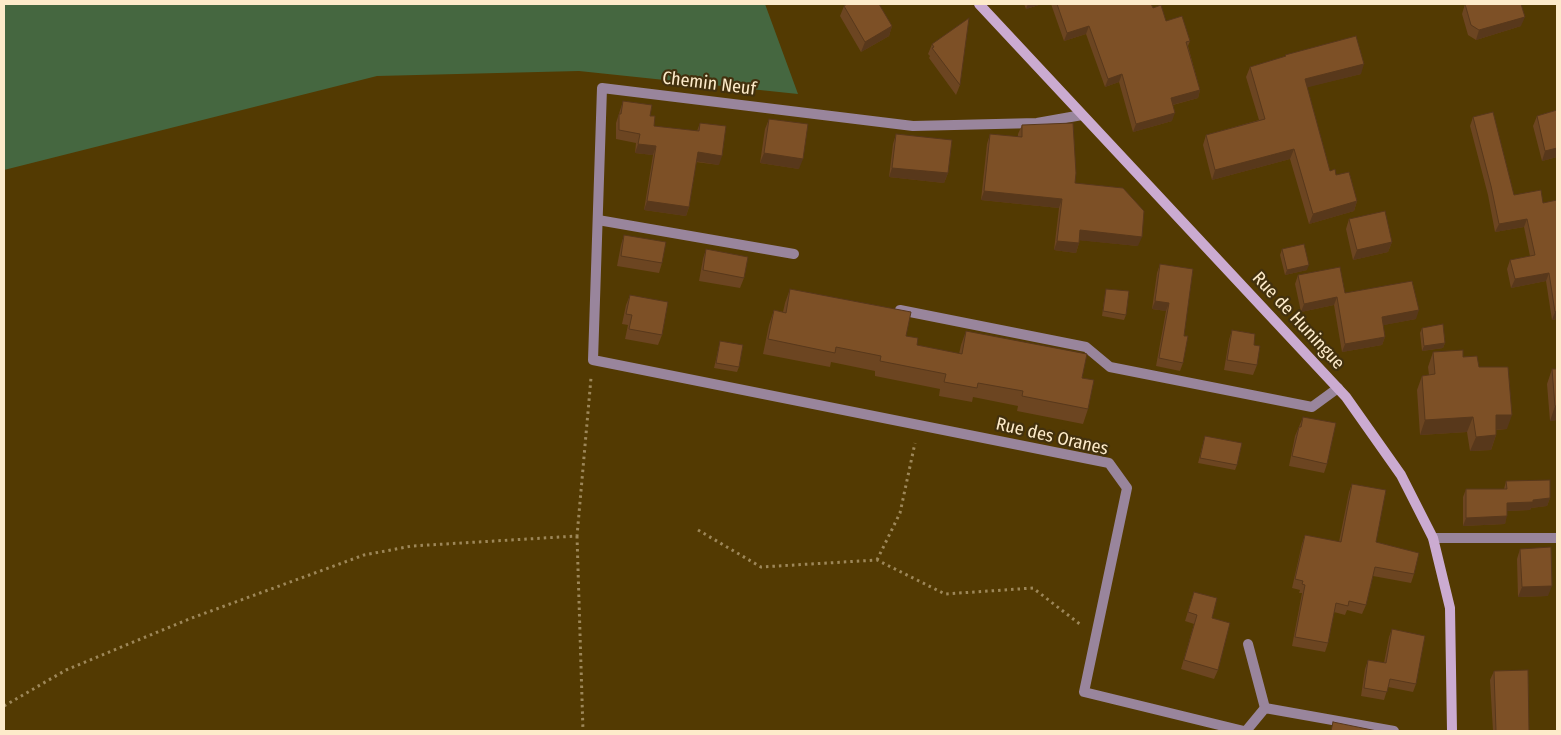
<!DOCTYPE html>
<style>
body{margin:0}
#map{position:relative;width:1561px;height:735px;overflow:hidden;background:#533a02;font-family:"Fira Sans Condensed",sans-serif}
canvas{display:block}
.frame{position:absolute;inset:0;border:5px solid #fdebca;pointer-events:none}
</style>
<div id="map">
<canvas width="1561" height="735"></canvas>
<div class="frame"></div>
</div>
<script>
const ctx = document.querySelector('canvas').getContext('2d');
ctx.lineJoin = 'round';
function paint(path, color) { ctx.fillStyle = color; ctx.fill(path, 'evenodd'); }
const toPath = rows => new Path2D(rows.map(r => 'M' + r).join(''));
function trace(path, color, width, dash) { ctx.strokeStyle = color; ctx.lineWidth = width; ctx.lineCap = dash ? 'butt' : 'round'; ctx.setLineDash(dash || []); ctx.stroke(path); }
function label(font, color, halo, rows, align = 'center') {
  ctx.font = font + ' "Fira Sans Condensed",sans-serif'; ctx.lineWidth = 4.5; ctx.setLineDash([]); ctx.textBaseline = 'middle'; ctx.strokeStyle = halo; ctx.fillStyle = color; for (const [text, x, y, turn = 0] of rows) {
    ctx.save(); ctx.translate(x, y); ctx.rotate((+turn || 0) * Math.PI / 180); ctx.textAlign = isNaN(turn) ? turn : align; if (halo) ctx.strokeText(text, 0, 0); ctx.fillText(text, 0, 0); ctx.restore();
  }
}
paint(toPath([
 [4,4,765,4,798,94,579,71,377,76,4,170]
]), '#456740');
trace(toPath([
 [698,530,761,567,877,560,945,594,1033,588,1081,625],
 [577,536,583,731],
 [877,560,900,513,915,443],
 [4,706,66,670,189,619,364,555,412,546,577,536,591,378]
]), '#9d8759', 3, [2.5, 4]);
trace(toPath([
 [598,220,794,254],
 [900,310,1086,347,1110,367,1312,407,1338,388],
 [1248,644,1265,708]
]), '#99859c', 10);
trace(toPath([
 [1082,115,1037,123,913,126,602,88,593,360,1109,463,1127,488,1084,692,1244,731],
 [1433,538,1557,538],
 [1246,731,1265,708,1394,731]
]), '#99859c', 10);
trace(toPath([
 [979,4,1346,397,1401,475,1433,538,1450,608,1452,731]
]), '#cbabd1', 10);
paint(toPath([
 [1024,4,1042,4,1026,9],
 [1051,4,1151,4,1153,8,1166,21,1190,41,1188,46,1200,90,1198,98,1173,105,1172,121,1133,132,1119,82,1105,87,1086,34,1064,41],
 [1465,4,1521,26,1476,40,1468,35,1462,14],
 [844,6,892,26,889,36,861,52,840,16],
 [932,44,960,85,956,95,929,58,930,56,928,54],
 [1285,55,1361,74,1307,87,1330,171,1336,175,1357,201,1354,211,1309,224,1290,159,1212,180,1203,145,1206,135,1259,120,1246,77,1250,67,1285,57],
 [623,101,650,116,654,126,697,131,700,123,719,165,696,162,689,207,686,216,644,210,653,155,635,153,636,143,616,139,616,123],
 [1557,110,1557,157,1542,161,1533,126,1537,116],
 [1473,117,1514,195,1543,203,1557,200,1557,319,1552,320,1546,281,1511,288,1507,269,1510,260,1530,256,1524,227,1495,232,1488,195,1470,126],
 [769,119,799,169,760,163,765,129],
 [1022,125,1075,183,1138,246,1079,240,1079,243,1076,253,1054,250,1059,208,981,200,987,144,990,134,1018,137,1018,134],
 [896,134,948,173,944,183,889,177,893,144],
 [1349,219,1392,242,1388,252,1353,260,1346,229],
 [624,235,662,263,659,273,617,266,621,245],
 [706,249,744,278,740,288,699,281,703,259],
 [1282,249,1307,270,1285,275,1280,255],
 [1160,264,1184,336,1183,363,1180,371,1156,366,1166,311,1152,309,1157,273],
 [1298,275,1345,293,1416,319,1383,325,1385,337,1382,345,1342,352,1334,305,1301,312,1295,284],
 [790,289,906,336,917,345,959,354,961,345,966,331,1082,378,1088,409,1083,424,1017,411,1018,406,973,397,972,402,939,396,940,389,875,376,875,371,831,362,830,367,763,354,769,325,774,310,783,312,785,303],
 [1106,289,1126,315,1124,320,1102,316,1105,294],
 [630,295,662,335,658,345,625,339,628,325,622,324,626,305],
 [1422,328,1445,343,1443,348,1422,351,1420,333],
 [1232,330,1254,345,1257,365,1253,375,1224,370,1229,340],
 [720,341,739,367,737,372,714,368,719,346],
 [1433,352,1463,357,1479,367,1507,429,1496,430,1496,435,1491,450,1470,451,1467,432,1420,435,1417,390,1422,376,1429,375,1428,367],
 [1552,369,1557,369,1557,420,1550,421,1547,384],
 [1303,417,1327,464,1324,473,1289,466,1295,436],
 [1205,436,1237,465,1235,470,1198,463],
 [1506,481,1550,498,1547,506,1531,508,1530,510,1507,511,1505,524,1463,526,1463,497,1466,489,1504,489],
 [1352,484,1376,542,1414,574,1411,583,1373,576,1366,605,1362,614,1347,610,1345,615,1334,612,1328,643,1325,652,1292,646,1302,593,1299,593,1300,590,1292,588,1302,544,1305,535,1339,542,1349,492],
 [1520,549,1548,596,1518,597,1517,559],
 [1194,592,1212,618,1218,670,1214,679,1181,669,1194,624,1185,621],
 [1392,629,1416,684,1413,692,1388,687,1384,700,1361,696,1365,669,1368,660,1384,663,1389,637],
 [1494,671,1529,731,1493,731,1490,680]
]), '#6c4521');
paint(toPath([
 [1028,4,1042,4,1026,9],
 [1525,17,1521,26,1476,40,1479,30],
 [892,26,889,36,861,52,865,42],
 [1089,26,1086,34,1064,41,1067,33],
 [1364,64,1361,74,1301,89,1305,79],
 [1122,74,1119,82,1105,87,1108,79],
 [1200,90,1198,98,1168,106,1171,98],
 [1175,113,1172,121,1133,132,1136,124],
 [638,144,656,146,653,155,635,153],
 [1557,148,1557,157,1542,161,1545,151],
 [1294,149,1290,159,1212,180,1215,170],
 [698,152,722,156,719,165,694,161],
 [764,153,803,159,799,169,760,163],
 [892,168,948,173,944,183,889,177],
 [984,191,1062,199,1059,208,981,200],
 [647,201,689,207,686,216,644,210],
 [1357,201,1354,211,1309,224,1313,214],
 [1527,219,1524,227,1495,232,1499,224],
 [1080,230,1142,237,1138,246,1076,240],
 [1057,241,1079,243,1076,253,1054,250],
 [1392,242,1388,252,1353,260,1357,250],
 [1309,265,1307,270,1285,275,1287,270],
 [1549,273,1546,281,1511,288,1515,279],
 [1337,297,1334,305,1301,312,1304,304],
 [1155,301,1169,303,1166,311,1152,309],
 [1419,310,1416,319,1379,326,1382,317],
 [1557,311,1557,319,1552,320,1555,312],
 [1385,337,1382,345,1342,352,1345,344],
 [1445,343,1443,348,1422,351,1424,346],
 [1555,406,1557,406,1557,420,1550,421],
 [1496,415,1512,415,1507,429,1490,430],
 [1473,417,1467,432,1420,435,1425,420],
 [1496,435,1491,450,1470,451,1476,437],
 [1550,498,1547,506,1531,508,1530,510,1504,511,1507,503],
 [1507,516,1505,524,1463,526,1466,518],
 [1552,586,1548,596,1518,597,1522,587]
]), '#58381b');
const building = toPath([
 [847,4,879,4,892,26,865,42,844,6,847,4],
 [1057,4,1151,4,1153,8,1161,5,1166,21,1182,16,1190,41,1186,42,1200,90,1171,98,1175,113,1136,124,1122,74,1108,79,1089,26,1067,33,1057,4],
 [1465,4,1521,4,1525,17,1479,30,1471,25,1465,4],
 [969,18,960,85,932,48,934,47,932,44,969,18],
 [1356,36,1364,64,1305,79,1330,171,1335,169,1336,175,1349,172,1357,201,1313,214,1294,149,1215,170,1206,135,1265,119,1250,67,1286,56,1285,55,1356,36],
 [623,101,652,105,650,116,655,116,654,126,699,131,700,123,726,126,722,156,698,152,689,207,647,201,656,146,638,144,640,134,619,130,619,114,621,114,623,101],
 [1557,110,1557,148,1545,151,1537,116,1557,110],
 [1493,112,1514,195,1541,190,1543,203,1557,200,1557,311,1555,312,1549,273,1515,279,1510,260,1535,255,1527,219,1499,224,1491,186,1473,117,1493,112],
 [769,119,808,124,803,159,764,153,769,119],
 [1073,123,1076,173,1075,183,1123,188,1144,211,1142,237,1080,230,1079,243,1057,241,1062,199,984,191,990,134,1022,137,1022,125,1073,123],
 [896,134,952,140,948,173,892,168,896,134],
 [1385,211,1392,242,1357,250,1349,219,1385,211],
 [624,235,666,242,662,263,621,256,624,235],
 [1304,244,1309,265,1287,270,1282,249,1304,244],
 [706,249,748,257,744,278,703,270,706,249],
 [1160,264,1193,269,1184,336,1188,336,1183,363,1159,358,1169,303,1155,301,1160,264],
 [1340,267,1345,293,1412,281,1419,310,1382,317,1385,337,1345,344,1337,297,1304,304,1298,275,1340,267],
 [790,289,911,312,906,336,918,338,917,345,962,354,966,331,1087,354,1082,378,1094,380,1088,409,1022,396,1023,391,978,383,977,388,944,382,946,374,880,361,881,356,836,347,835,353,768,339,774,310,786,313,790,289],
 [1106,289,1129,291,1126,315,1103,311,1106,289],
 [630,295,668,302,662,335,629,329,632,315,626,314,630,295],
 [1443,324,1445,343,1424,346,1422,328,1443,324],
 [1232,330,1255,334,1254,345,1260,346,1257,365,1227,360,1232,330],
 [720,341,743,345,739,367,716,363,720,341],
 [1463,350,1463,357,1477,356,1479,367,1508,367,1512,415,1496,415,1496,435,1476,437,1473,417,1425,420,1422,376,1435,374,1433,352,1463,350],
 [1552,369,1557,369,1557,406,1555,406,1552,369],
 [1303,417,1336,423,1327,464,1292,456,1299,427,1301,427,1303,417],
 [1205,436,1242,443,1237,465,1200,458,1205,436],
 [1550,480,1550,498,1533,500,1533,502,1507,503,1507,516,1466,518,1466,489,1507,489,1506,481,1550,480],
 [1352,484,1386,490,1376,542,1419,553,1414,574,1375,567,1366,605,1349,601,1348,606,1336,603,1328,643,1295,637,1305,585,1302,584,1303,581,1295,579,1305,535,1341,542,1352,484],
 [1551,547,1552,586,1522,587,1520,549,1551,547],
 [1194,592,1217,598,1212,618,1230,623,1218,670,1184,660,1197,615,1188,612,1194,592],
 [1392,629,1425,636,1416,684,1390,679,1387,692,1364,688,1368,660,1386,663,1392,629],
 [1528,670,1529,731,1496,731,1494,671,1528,670],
 [1333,722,1377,731,1331,731,1333,722]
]);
paint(building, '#7d5026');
trace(building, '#58381b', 1);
label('18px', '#fdebca', '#43310e', [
 ["Chemin Neuf",709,84,7],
 ["Rue de Huningue",1298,321,47],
 ["Rue des Oranes",1052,437,13]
]);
</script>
